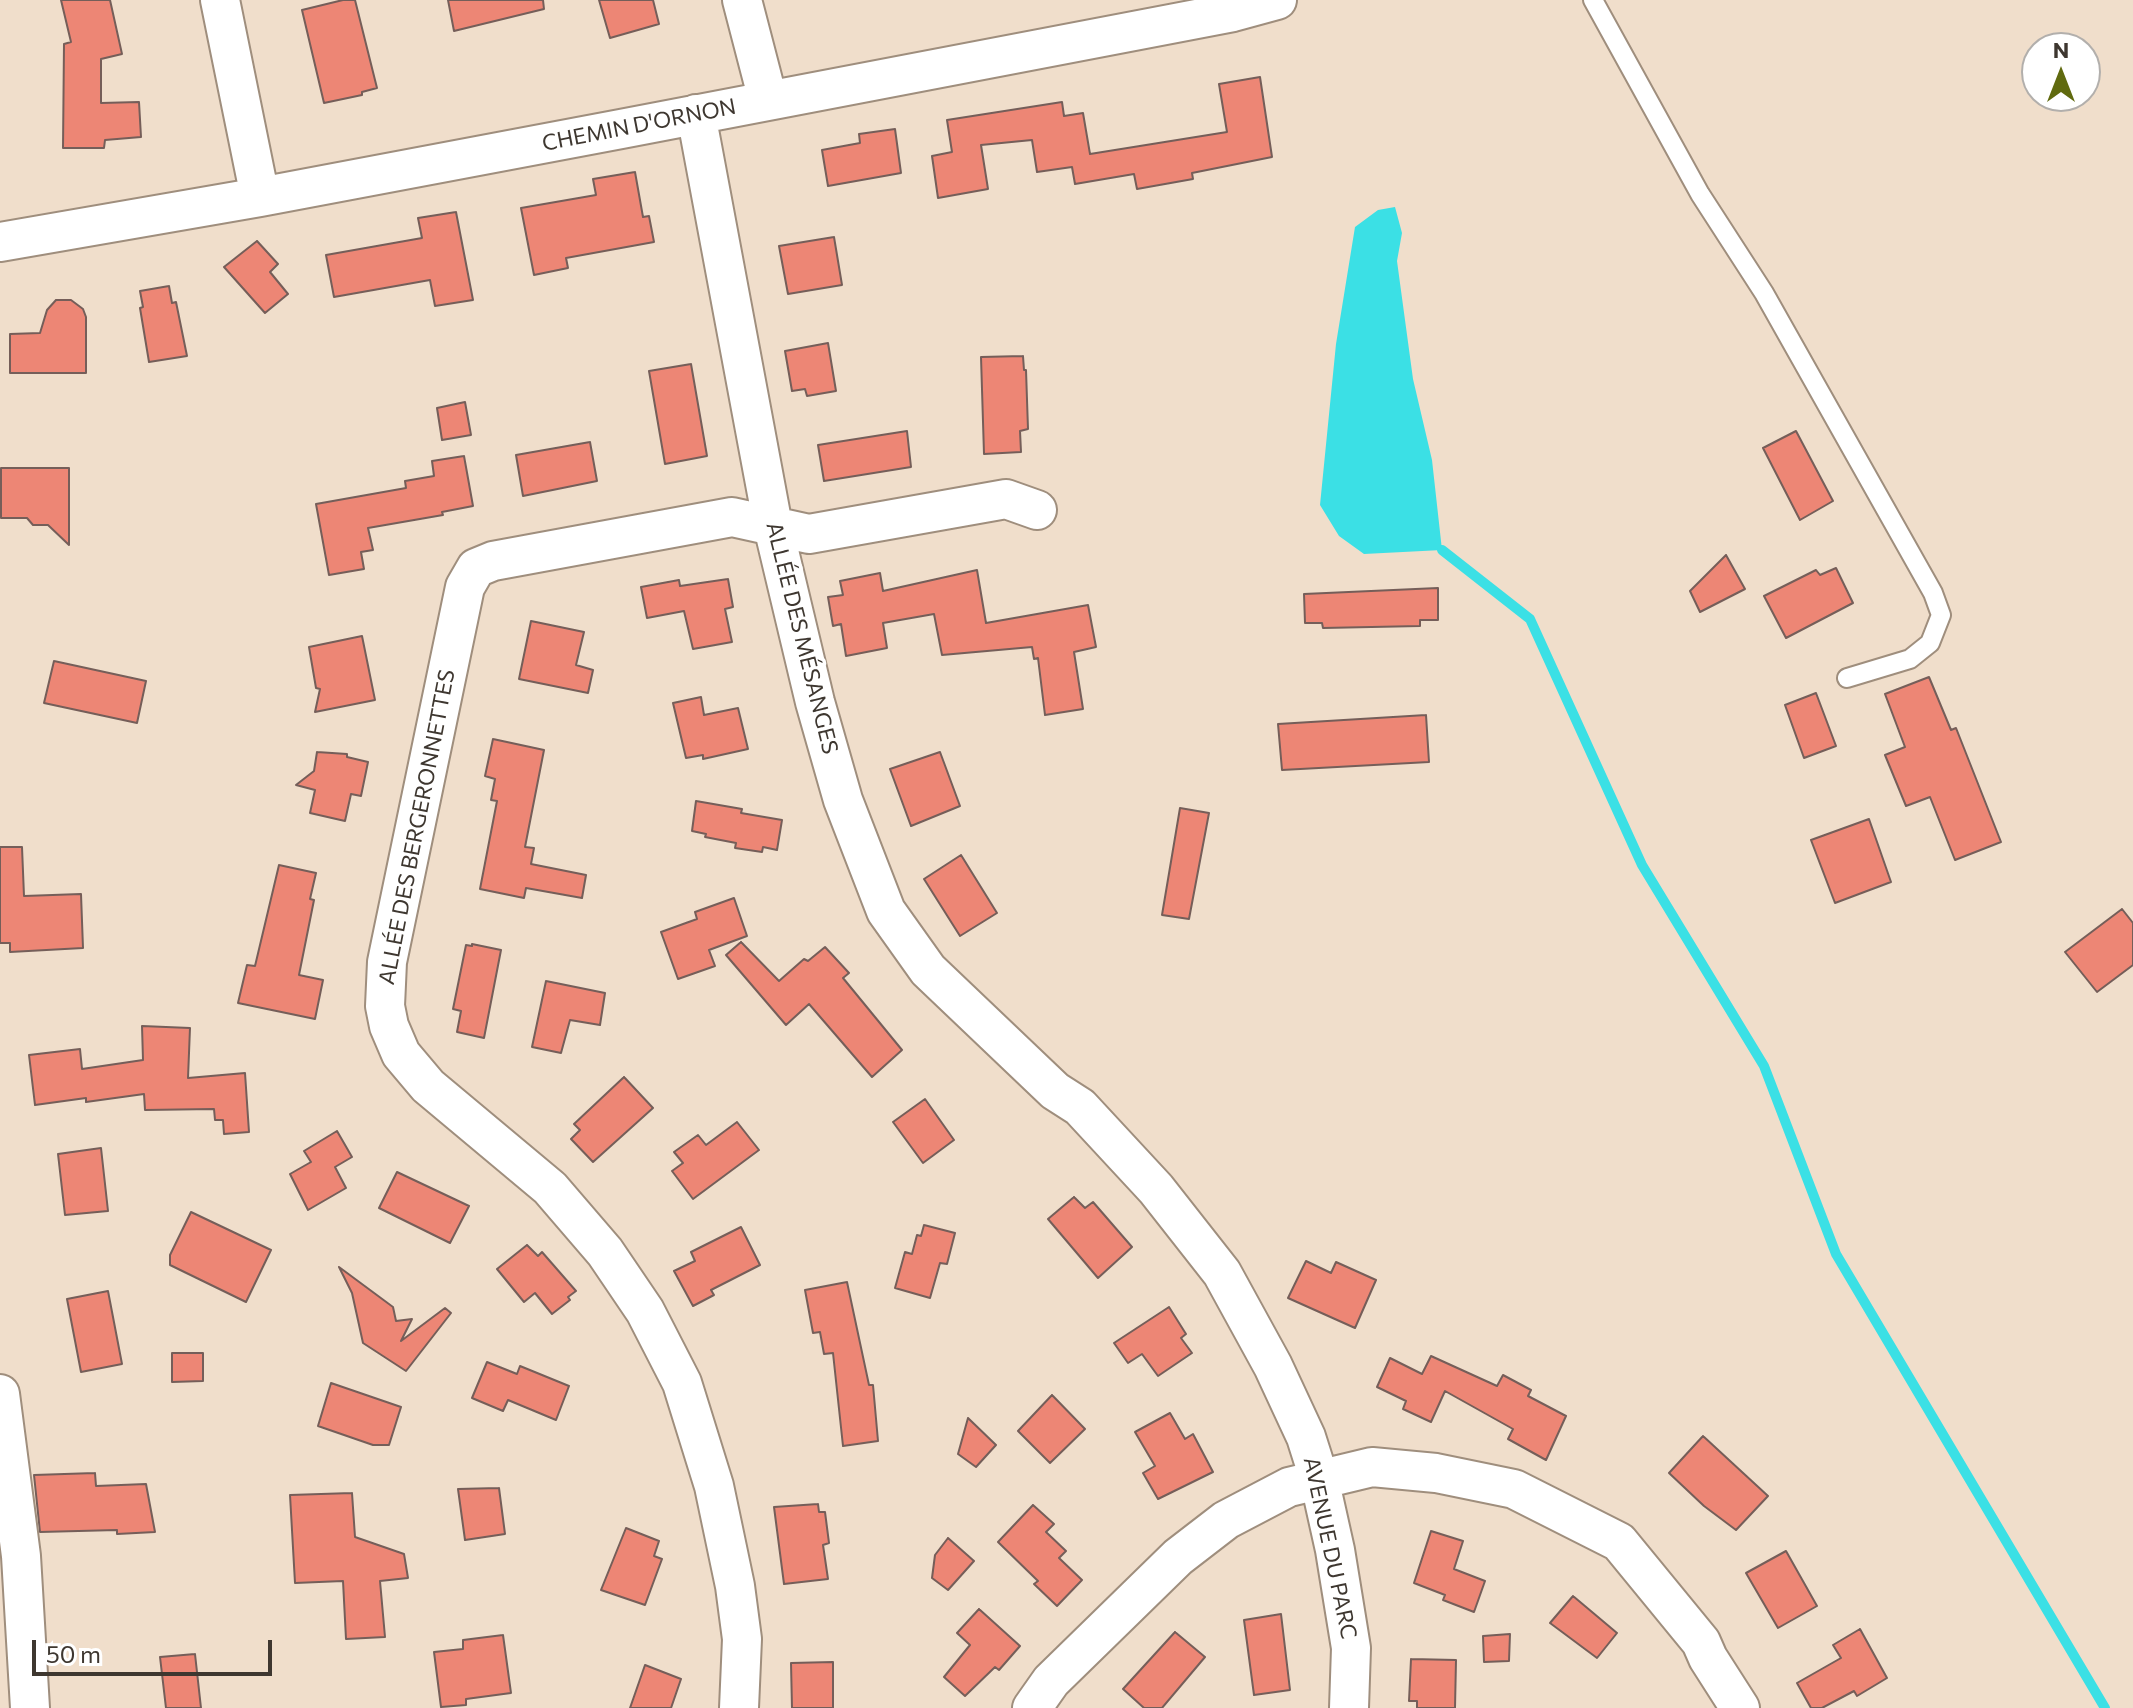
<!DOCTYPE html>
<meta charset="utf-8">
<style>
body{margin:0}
#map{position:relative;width:2133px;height:1708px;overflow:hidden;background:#f0decb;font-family:Commissioner,sans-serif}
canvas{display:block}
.north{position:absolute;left:2021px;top:32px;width:80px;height:80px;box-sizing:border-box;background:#fff;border:2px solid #b2afac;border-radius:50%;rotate:0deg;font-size:22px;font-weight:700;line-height:32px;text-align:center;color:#3e3730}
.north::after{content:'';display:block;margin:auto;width:28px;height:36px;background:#606a0f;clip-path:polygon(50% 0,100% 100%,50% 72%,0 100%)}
.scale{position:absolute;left:32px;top:1640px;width:240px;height:36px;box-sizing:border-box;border:4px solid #3e3730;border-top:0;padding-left:10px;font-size:24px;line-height:28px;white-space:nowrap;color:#3e3730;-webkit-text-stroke:6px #fff;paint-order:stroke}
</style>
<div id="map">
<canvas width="2133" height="1708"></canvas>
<div class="north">N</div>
<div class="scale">50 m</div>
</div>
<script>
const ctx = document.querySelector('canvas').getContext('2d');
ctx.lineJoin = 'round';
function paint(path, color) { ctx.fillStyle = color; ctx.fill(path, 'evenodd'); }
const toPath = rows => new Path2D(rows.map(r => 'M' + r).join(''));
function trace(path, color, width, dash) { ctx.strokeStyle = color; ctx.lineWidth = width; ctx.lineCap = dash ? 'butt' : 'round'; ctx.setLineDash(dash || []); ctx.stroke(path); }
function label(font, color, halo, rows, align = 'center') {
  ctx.font = font + ' Commissioner,sans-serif'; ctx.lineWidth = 7; ctx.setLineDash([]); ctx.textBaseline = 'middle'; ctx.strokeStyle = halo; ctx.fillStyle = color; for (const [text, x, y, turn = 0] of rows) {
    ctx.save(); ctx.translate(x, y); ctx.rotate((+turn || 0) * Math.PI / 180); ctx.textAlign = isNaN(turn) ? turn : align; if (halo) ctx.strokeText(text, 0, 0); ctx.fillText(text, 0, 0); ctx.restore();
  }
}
paint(toPath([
 [1395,207,1402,233,1397,261,1413,379,1432,460,1442,550,1364,554,1339,536,1320,505,1336,344,1355,227,1378,210]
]), '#3be0e5');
trace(toPath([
 [1442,550,1530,619,1642,865,1764,1066,1836,1254,2105,1708]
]), '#3be0e5', 10);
const building = toPath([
 [61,0,110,0,122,54,101,59,101,103,139,102,141,137,105,140,104,148,63,148,64,44,71,42,61,0],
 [343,0,355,0,377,88,362,92,362,95,324,103,302,10,343,0],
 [448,0,543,0,544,9,454,31,448,0],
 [599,0,653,0,659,24,610,38,599,0],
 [1260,77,1272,157,1192,173,1193,179,1137,189,1134,174,1075,184,1072,167,1037,172,1032,140,981,145,988,189,938,198,932,156,952,152,947,120,1062,102,1064,116,1083,113,1090,154,1227,132,1219,84,1260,77],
 [895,129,901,173,828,186,822,150,860,143,859,134,895,129],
 [635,172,643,217,649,216,654,242,566,258,568,268,534,275,521,208,596,195,593,179,635,172],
 [456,212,473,300,435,306,430,280,334,297,326,255,422,238,418,218,456,212],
 [834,237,842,285,788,294,779,246,834,237],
 [257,241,278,264,270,272,288,294,265,313,224,267,257,241],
 [169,286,172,303,176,302,187,356,149,362,140,308,143,307,140,291,169,286],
 [56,300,71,300,83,309,86,317,86,373,10,373,10,334,40,333,47,310,56,300],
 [828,343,836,391,807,396,805,389,792,391,785,351,828,343],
 [1023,356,1024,370,1026,370,1028,429,1020,431,1021,452,984,454,981,357,1023,356],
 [691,364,707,456,665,464,649,371,691,364],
 [465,402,471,435,442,440,437,408,465,402],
 [907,431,911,467,824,481,818,445,907,431],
 [1796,431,1833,501,1800,520,1763,448,1796,431],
 [590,442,597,481,523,496,516,455,590,442],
 [464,456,473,506,442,512,443,515,368,528,373,550,361,552,364,569,329,575,316,504,406,488,405,481,434,476,432,461,464,456],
 [1,468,69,468,69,545,48,525,33,525,27,518,1,518,1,468],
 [1726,555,1745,589,1700,612,1690,591,1726,555],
 [1836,568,1853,603,1786,638,1764,596,1816,570,1820,575,1836,568],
 [977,570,986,623,1088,605,1096,647,1074,652,1083,709,1045,715,1038,658,1034,659,1032,647,942,655,934,614,883,623,887,648,846,656,841,624,833,626,828,597,843,595,840,581,880,573,883,591,977,570],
 [728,579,733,607,725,609,732,642,693,649,684,611,647,618,641,587,679,580,680,586,728,579],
 [1438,588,1438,620,1420,620,1420,626,1323,628,1322,623,1305,623,1304,594,1438,588],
 [531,621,584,632,576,665,593,670,588,693,519,679,531,621],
 [362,636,375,700,315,712,320,689,316,688,309,647,362,636],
 [54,661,146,681,137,723,44,703,54,661],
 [1929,677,1951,730,1956,728,2001,842,1955,860,1930,797,1906,806,1885,755,1905,747,1885,694,1929,677],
 [1816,693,1836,746,1804,758,1785,705,1816,693],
 [701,697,704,715,738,708,748,749,703,759,703,755,686,758,673,703,701,697],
 [1426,715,1429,762,1282,770,1278,724,1426,715],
 [493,739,544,750,525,847,534,848,531,864,586,875,582,898,526,888,524,898,480,889,497,801,491,800,495,779,485,776,493,739],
 [317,752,347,754,347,757,368,762,361,796,351,794,345,821,310,813,315,790,296,785,314,771,317,752],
 [940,752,960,806,911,826,890,769,940,752],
 [696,801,742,809,741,813,782,820,777,850,763,847,762,852,735,848,736,843,705,837,706,834,692,831,696,801],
 [1180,808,1209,813,1189,919,1162,915,1180,808],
 [1869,819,1891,882,1835,903,1811,840,1869,819],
 [0,847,22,847,24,896,81,894,83,948,10,952,10,943,0,943,0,847],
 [961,855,997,913,960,936,924,879,961,855],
 [279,865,316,873,310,899,314,900,299,975,323,980,315,1019,238,1003,247,965,255,966,279,865],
 [734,898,747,936,709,950,715,966,678,979,661,932,697,919,695,912,734,898],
 [2122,909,2133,923,2133,965,2097,992,2065,952,2122,909],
 [741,942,779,981,804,959,808,961,825,947,849,973,843,978,902,1050,872,1077,809,1004,786,1025,726,955,741,942],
 [472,944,501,950,484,1038,457,1032,461,1011,453,1009,466,945,472,946,472,944],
 [546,981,605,993,600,1025,570,1020,561,1053,532,1047,546,981],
 [142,1026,190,1028,188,1078,245,1073,249,1132,224,1134,223,1120,215,1120,214,1109,145,1110,144,1094,86,1102,86,1098,35,1105,29,1055,80,1049,82,1069,143,1060,142,1026],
 [624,1077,653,1108,593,1162,571,1139,580,1130,574,1124,624,1077],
 [925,1099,954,1140,923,1163,893,1122,925,1099],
 [737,1122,759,1150,693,1199,672,1171,683,1163,674,1152,698,1135,706,1145,737,1122],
 [337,1131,352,1157,335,1167,346,1188,308,1210,290,1174,311,1162,304,1151,337,1131],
 [101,1148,108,1211,65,1215,58,1154,101,1148],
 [397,1172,469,1206,450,1243,379,1208,397,1172],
 [1074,1197,1085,1208,1093,1202,1132,1247,1098,1278,1048,1219,1074,1197],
 [191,1212,271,1250,246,1302,170,1265,170,1255,191,1212],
 [924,1225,955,1233,947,1264,940,1263,930,1298,895,1288,905,1252,912,1254,917,1235,921,1236,924,1225],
 [741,1227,760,1265,711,1290,714,1295,693,1306,674,1271,695,1261,691,1252,741,1227],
 [527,1245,538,1256,542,1252,576,1291,568,1297,570,1300,552,1314,535,1293,524,1302,497,1269,527,1245],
 [1306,1261,1331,1273,1336,1262,1376,1280,1355,1328,1288,1298,1306,1261],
 [339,1267,393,1307,396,1321,412,1319,401,1341,445,1308,451,1313,406,1371,363,1343,352,1293,339,1267],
 [847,1282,869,1385,873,1385,878,1441,843,1446,833,1353,824,1354,820,1332,813,1333,805,1290,847,1282],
 [108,1291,122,1364,81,1372,67,1299,108,1291],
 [1169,1307,1186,1334,1181,1338,1192,1353,1158,1376,1142,1354,1128,1363,1114,1343,1169,1307],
 [172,1353,203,1353,203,1381,172,1382,172,1353],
 [1431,1356,1497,1386,1503,1375,1531,1390,1528,1396,1566,1416,1546,1460,1508,1439,1513,1429,1445,1391,1431,1422,1403,1409,1406,1401,1377,1387,1390,1358,1422,1374,1431,1356],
 [487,1362,517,1374,520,1366,569,1386,556,1420,508,1400,503,1411,472,1398,487,1362],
 [331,1383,401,1407,389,1445,373,1445,318,1426,331,1383],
 [1052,1395,1085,1429,1050,1463,1018,1431,1052,1395],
 [1170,1413,1185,1439,1193,1434,1213,1472,1158,1499,1143,1473,1155,1466,1135,1432,1170,1413],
 [968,1418,996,1445,976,1467,958,1454,968,1418],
 [1703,1436,1768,1496,1736,1530,1704,1506,1669,1473,1703,1436],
 [95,1473,96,1486,146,1484,155,1532,117,1534,117,1530,40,1532,34,1475,95,1473],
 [499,1488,505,1534,465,1540,458,1489,499,1488],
 [352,1493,355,1537,404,1554,408,1578,380,1581,385,1637,346,1639,343,1581,295,1583,290,1495,352,1493],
 [818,1504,819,1512,825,1512,829,1543,823,1545,828,1579,784,1584,774,1507,818,1504],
 [1033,1505,1054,1524,1046,1532,1066,1551,1059,1558,1082,1580,1057,1606,1034,1584,1038,1581,998,1542,1033,1505],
 [626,1528,659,1541,654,1556,662,1559,645,1605,601,1590,626,1528],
 [1431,1531,1463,1541,1454,1569,1485,1581,1474,1612,1443,1600,1445,1595,1414,1583,1431,1531],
 [948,1538,974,1561,948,1590,932,1578,935,1555,948,1538],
 [1786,1551,1817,1606,1778,1628,1746,1573,1786,1551],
 [1573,1596,1617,1633,1597,1658,1550,1623,1573,1596],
 [979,1609,1020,1646,999,1670,995,1667,965,1696,944,1677,970,1645,957,1633,979,1609],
 [1281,1614,1290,1690,1254,1695,1244,1620,1281,1614],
 [1860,1629,1887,1678,1857,1696,1854,1691,1822,1708,1811,1708,1797,1683,1841,1658,1833,1645,1860,1629],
 [1175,1632,1205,1657,1162,1708,1144,1708,1123,1689,1175,1632],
 [1510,1634,1509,1661,1484,1662,1483,1636,1510,1634],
 [503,1635,511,1693,466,1699,466,1705,441,1707,434,1652,463,1649,463,1640,503,1635],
 [195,1654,201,1708,166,1708,160,1657,195,1654],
 [1411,1659,1456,1660,1455,1708,1417,1708,1417,1701,1409,1701,1411,1659],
 [833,1662,833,1708,792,1708,791,1663,833,1662],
 [645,1665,681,1679,671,1708,630,1708,645,1665]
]);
paint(building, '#ed8675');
trace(building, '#755e59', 2);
const service = toPath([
 [1593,0,1700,194,1764,293,1933,593,1941,615,1930,643,1910,659,1847,678]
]);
const minor = toPath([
 [220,0,260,197],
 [742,0,768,100],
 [696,114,773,526,815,702,843,800,886,911,928,970,1055,1091,1080,1107,1156,1189,1222,1273,1273,1366,1306,1437,1319,1478,1335,1550,1351,1648,1349,1708],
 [0,242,260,197,621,129,1233,12,1277,0],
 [0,1394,21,1556,30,1708],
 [739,1708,742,1639,735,1586,714,1486,682,1383,645,1311,605,1252,550,1188,428,1086,401,1054,389,1026,385,1006,387,962,465,587,476,568,493,561,732,517,809,534,1006,499,1037,510],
 [1032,1708,1051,1681,1178,1557,1226,1520,1289,1487,1372,1467,1436,1473,1514,1489,1619,1542,1701,1642,1708,1658,1740,1708]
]);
trace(service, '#9f8e7d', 22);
trace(minor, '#9f8e7d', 42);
trace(service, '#fff', 18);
trace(minor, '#fff', 38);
label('22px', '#3e3730', '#fff', [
 ["CHEMIN D'ORNON",639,125,-11],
 ["ALLÉE DES MÉSANGES",802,638,76],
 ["ALLÉE DES BERGERONNETTES",417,827,-79],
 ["AVENUE DU PARC",1330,1548,78]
]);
</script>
